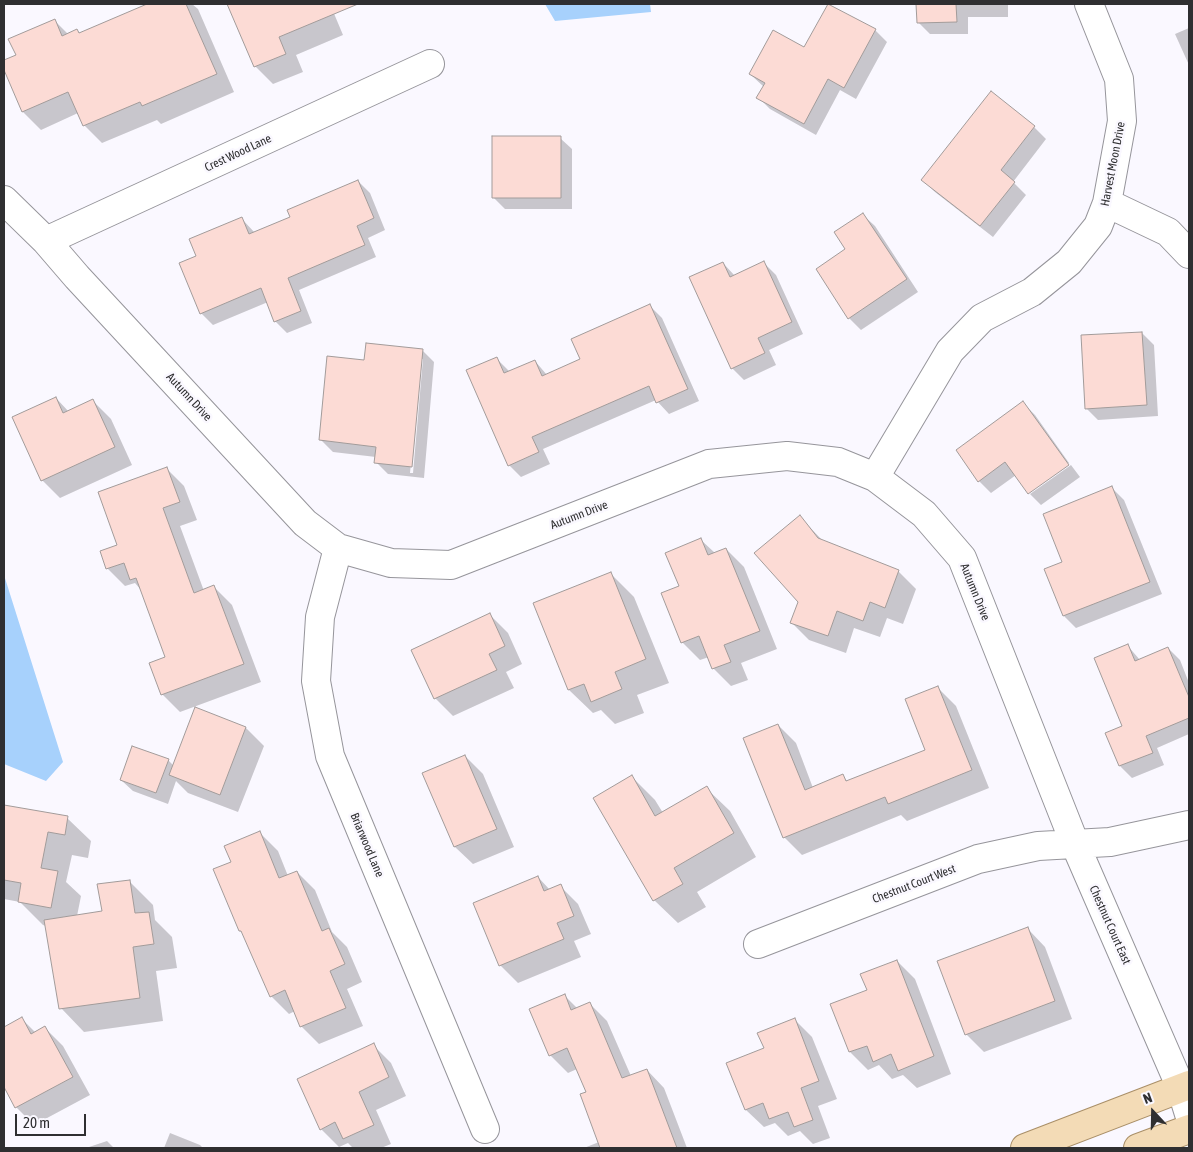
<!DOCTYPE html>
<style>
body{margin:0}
#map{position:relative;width:1193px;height:1152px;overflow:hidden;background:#faf8ff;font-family:"Asap Condensed",sans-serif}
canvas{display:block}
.frame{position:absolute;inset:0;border:5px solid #2f2f31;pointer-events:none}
.north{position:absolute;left:1128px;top:1087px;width:50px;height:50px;-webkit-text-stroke:4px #faf8ff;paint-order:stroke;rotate:339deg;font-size:14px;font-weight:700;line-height:20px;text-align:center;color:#2f2f31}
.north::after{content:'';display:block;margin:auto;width:18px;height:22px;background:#2f2f31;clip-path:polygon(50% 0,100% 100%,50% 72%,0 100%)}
.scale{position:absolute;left:15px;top:1114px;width:71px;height:22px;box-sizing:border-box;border:2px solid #2f2f31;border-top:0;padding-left:6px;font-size:15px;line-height:18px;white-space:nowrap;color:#2f2f31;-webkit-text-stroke:4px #faf8ff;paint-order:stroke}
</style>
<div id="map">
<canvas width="1193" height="1152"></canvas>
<div class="frame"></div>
<div class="north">N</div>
<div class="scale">20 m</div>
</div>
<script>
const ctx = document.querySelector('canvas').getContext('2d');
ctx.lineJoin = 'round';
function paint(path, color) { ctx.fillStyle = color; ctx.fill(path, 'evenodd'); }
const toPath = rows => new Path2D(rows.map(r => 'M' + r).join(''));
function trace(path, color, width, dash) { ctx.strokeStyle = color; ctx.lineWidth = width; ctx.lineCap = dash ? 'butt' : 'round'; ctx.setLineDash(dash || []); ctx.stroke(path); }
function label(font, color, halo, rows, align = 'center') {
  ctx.font = font + ' "Asap Condensed",sans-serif'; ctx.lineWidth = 5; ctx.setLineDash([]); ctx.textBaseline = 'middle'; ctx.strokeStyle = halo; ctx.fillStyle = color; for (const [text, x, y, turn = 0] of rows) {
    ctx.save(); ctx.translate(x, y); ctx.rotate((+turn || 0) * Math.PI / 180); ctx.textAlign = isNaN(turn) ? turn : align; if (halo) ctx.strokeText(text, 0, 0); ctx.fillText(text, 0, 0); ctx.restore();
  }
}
paint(toPath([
 [545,4,650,4,651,12,555,21],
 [4,575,63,762,46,781,4,764]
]), '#a7d1fc');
paint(toPath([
 [150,4,192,4,198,9,234,92,161,124,157,120,102,143,84,125,78,113,41,130,23,112,4,67,4,62,17,56,54,20,68,34,77,30,81,34],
 [229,4,330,4,343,35,296,55,303,72,273,84,255,66],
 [918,4,1008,4,1008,17,968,17,968,34,930,34,918,22],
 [1189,28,1189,65,1175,34],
 [875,30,887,42,856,99,840,90,816,135,770,109,758,97,764,87,750,74,805,49],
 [992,93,1034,127,1046,139,1013,182,1026,195,993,237,935,192,923,180],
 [560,138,572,149,572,209,505,209,493,197],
 [358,181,370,193,385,230,368,238,376,257,299,290,312,323,287,333,275,321,268,302,213,325,201,313,198,256,242,219,255,233,292,218],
 [863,215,875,226,918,292,861,330,849,318,846,249],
 [723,263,735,276,764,263,776,275,803,334,769,350,776,365,744,380,732,368],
 [650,306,662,318,699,401,669,414,656,400,543,449,550,464,521,477,509,465,497,359,510,372,535,361,547,375,582,360],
 [1142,333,1154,345,1158,416,1098,420,1086,408],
 [422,350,434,362,424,478,388,474,376,462,376,457,333,452,321,440,366,361],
 [421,359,423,359,413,473,410,473],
 [56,398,69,412,93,401,111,419,132,465,60,498,42,480,14,418],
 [1023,403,1035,415,1069,463,1029,491,1016,475,991,493,979,481],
 [1071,465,1080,477,1041,505,1030,494],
 [166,468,184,486,197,520,180,526,204,591,214,587,232,605,261,682,180,712,162,694,167,658,141,590,135,583,125,586,107,568,119,546],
 [1112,488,1124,500,1162,594,1076,628,1064,616,1046,570,1063,563],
 [800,517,823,541,898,571,916,589,903,624,887,618,880,637,854,628,846,653,809,640,792,623,799,602],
 [701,540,715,553,726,549,744,567,777,649,741,663,748,680,731,686,713,668,709,657,700,660,682,642,680,586],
 [610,573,634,597,669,683,637,695,644,713,615,724,601,710,593,713,569,690,535,603],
 [490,615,508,633,522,664,506,672,514,688,453,716,435,698],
 [1127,645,1140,660,1168,648,1180,660,1189,683,1189,734,1157,748,1164,765,1132,778,1120,766,1107,733,1124,726],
 [938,688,956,706,989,788,907,821,901,815,802,855,784,837,778,725,796,743,813,788,843,776,848,782,927,751],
 [246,728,264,746,238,812,188,793,176,781,168,804,133,791,121,780,168,760,174,766],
 [465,756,483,774,514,847,473,864,455,847,424,773],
 [632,777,655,800,663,813,706,788,730,811,756,857,697,892,706,907,678,923,654,900],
 [4,806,67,818,91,841,88,858,72,855,66,882,81,896,77,916,103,912,129,881,153,905,155,920,172,937,177,968,156,971,163,1021,84,1032,61,1008,46,926,43,925,20,902,4,899],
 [260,833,278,851,288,876,297,872,315,890,332,932,347,947,362,982,347,989,363,1026,319,1044,301,1026,295,1011,289,1014,271,996,244,934,240,931,233,862],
 [538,877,550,890,560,886,578,904,591,934,574,941,581,957,518,983,500,965],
 [1028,929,1045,947,1072,1019,984,1052,966,1034],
 [897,961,915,979,951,1074,917,1088,903,1075,892,1079,879,1065,868,1070,850,1052,868,991],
 [564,995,577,1008,589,1003,607,1021,631,1076,647,1070,664,1088,687,1148,584,1148,599,1142,587,1093,577,1069,568,1073,550,1055],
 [22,1019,36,1033,45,1028,63,1046,90,1095,34,1125,16,1107,4,1085,4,1028],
 [795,1020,812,1037,837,1099,818,1106,830,1138,813,1144,800,1131,788,1136,775,1123,764,1127,746,1110],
 [373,1045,391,1063,406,1096,376,1110,391,1144,381,1148,353,1148,348,1143,339,1147,321,1129],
 [170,1133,200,1145,203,1148,164,1148],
 [107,1141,114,1148,86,1148]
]), '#0003');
const building = toPath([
 [147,4,186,4,217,74,142,106,140,102,83,126,68,92,22,112,4,70,4,60,16,55,8,39,55,19,62,36,77,29,79,33,147,4],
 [227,4,358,4,279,37,286,54,254,67,227,4],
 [828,4,876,29,844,88,828,79,804,124,756,98,765,83,749,74,773,30,804,47,828,4],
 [916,4,956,4,957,22,917,23,916,4],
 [991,91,1035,126,1001,170,1015,182,980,226,921,180,991,91],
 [492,136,561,136,561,198,492,198,492,136],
 [358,180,374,218,357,226,365,245,288,278,301,311,274,322,261,288,200,314,179,263,196,256,189,239,242,217,249,234,290,217,287,210,358,180],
 [863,213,907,279,848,319,816,269,845,249,834,232,863,213],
 [764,261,792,322,758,338,765,353,731,369,689,277,723,262,730,277,764,261],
 [650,304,688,389,656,403,649,386,532,437,539,452,508,466,466,370,497,357,504,373,535,360,542,376,580,359,571,339,650,304],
 [1142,332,1147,405,1085,409,1081,335,1142,332],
 [366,343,423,349,412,467,374,463,376,447,319,440,327,356,364,360,366,343],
 [56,397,63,413,93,399,115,447,41,481,12,417,56,397],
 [1023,401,1069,465,1028,494,1005,462,978,482,956,450,1023,401],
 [167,467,180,502,163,508,194,593,214,585,244,664,161,695,149,663,165,657,136,578,130,580,124,563,106,569,100,551,117,545,98,492,167,467],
 [1112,486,1150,582,1063,616,1044,569,1062,562,1043,514,1112,486],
 [800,515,818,538,899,570,885,608,870,602,863,621,837,611,828,636,790,623,798,602,754,553,800,515],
 [701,538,708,555,726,548,760,631,724,645,731,662,712,669,699,636,681,643,661,593,679,586,665,553,701,538],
 [611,572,646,659,615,672,622,689,591,702,584,684,568,690,533,603,611,572],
 [490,613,505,646,489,654,497,670,434,699,411,650,490,613],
 [1128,644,1135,661,1168,647,1189,697,1189,718,1146,736,1153,753,1119,766,1105,733,1122,726,1094,658,1128,644],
 [938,686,972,770,888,804,885,797,783,838,743,738,778,724,805,790,843,774,846,781,925,750,905,699,938,686],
 [195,707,246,727,220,795,169,775,195,707],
 [132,746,169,759,156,793,120,780,132,746],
 [465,755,497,829,454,847,422,773,465,755],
 [632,775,655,816,707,786,734,833,674,868,683,884,653,901,593,798,632,775],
 [4,805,68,816,65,835,48,832,41,868,58,871,51,908,18,902,21,883,4,880,4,805],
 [260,831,279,878,297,871,322,931,329,928,345,964,330,971,346,1008,300,1027,285,990,270,997,241,931,239,931,213,869,231,862,224,846,260,831],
 [538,876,544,891,561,884,574,916,557,923,564,939,499,966,473,903,538,876],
 [130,880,135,913,149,912,154,944,133,947,140,998,59,1009,44,920,102,911,97,884,130,880],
 [1028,927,1055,1001,965,1035,937,961,1028,927],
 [897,960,934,1056,898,1071,891,1054,873,1062,867,1046,849,1052,830,1004,867,990,860,974,897,960],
 [565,994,571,1010,590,1002,622,1078,647,1069,677,1148,600,1148,580,1094,586,1092,567,1048,549,1056,529,1009,565,994],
 [22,1017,31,1034,45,1026,73,1077,15,1108,4,1087,4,1027,22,1017],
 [795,1018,819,1081,801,1088,813,1120,794,1127,788,1112,769,1119,763,1103,745,1110,726,1063,764,1048,757,1033,795,1018],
 [374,1043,389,1077,359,1092,374,1125,343,1139,335,1122,320,1130,297,1079,374,1043]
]);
paint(building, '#fcdbd5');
trace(building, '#a29b9a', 1);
const minor = toPath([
 [4,200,46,241,77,277,305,523,338,548,391,563,451,565,709,464,787,456,838,462,875,477,924,514,962,558,1075,844,1181,1088,1189,1114],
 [1107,203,1168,232,1189,254],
 [46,241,430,64],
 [875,477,950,351,982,318,1032,292,1069,262,1098,226,1107,203,1122,121,1119,79,1089,4],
 [338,548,320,617,316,681,330,756,485,1129],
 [758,944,978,859,1038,846,1110,842,1189,825]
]);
const major = toPath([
 [1025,1148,1189,1085],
 [1138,1148,1189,1129]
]);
trace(minor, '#96959b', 30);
trace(major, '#a98f68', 30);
trace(minor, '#fff', 28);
trace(major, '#f3dbb6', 28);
label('12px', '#2f2f31', '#faf8ff', [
 ["Crest Wood Lane",238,153,-25],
 ["Harvest Moon Drive",1113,164,-79],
 ["Autumn Drive",189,397,47],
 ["Autumn Drive",579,515,-21],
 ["Autumn Drive",975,592,68],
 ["Briarwood Lane",367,845,67],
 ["Chestnut Court West",914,884,-21],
 ["Chestnut Court East",1110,925,66]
]);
</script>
